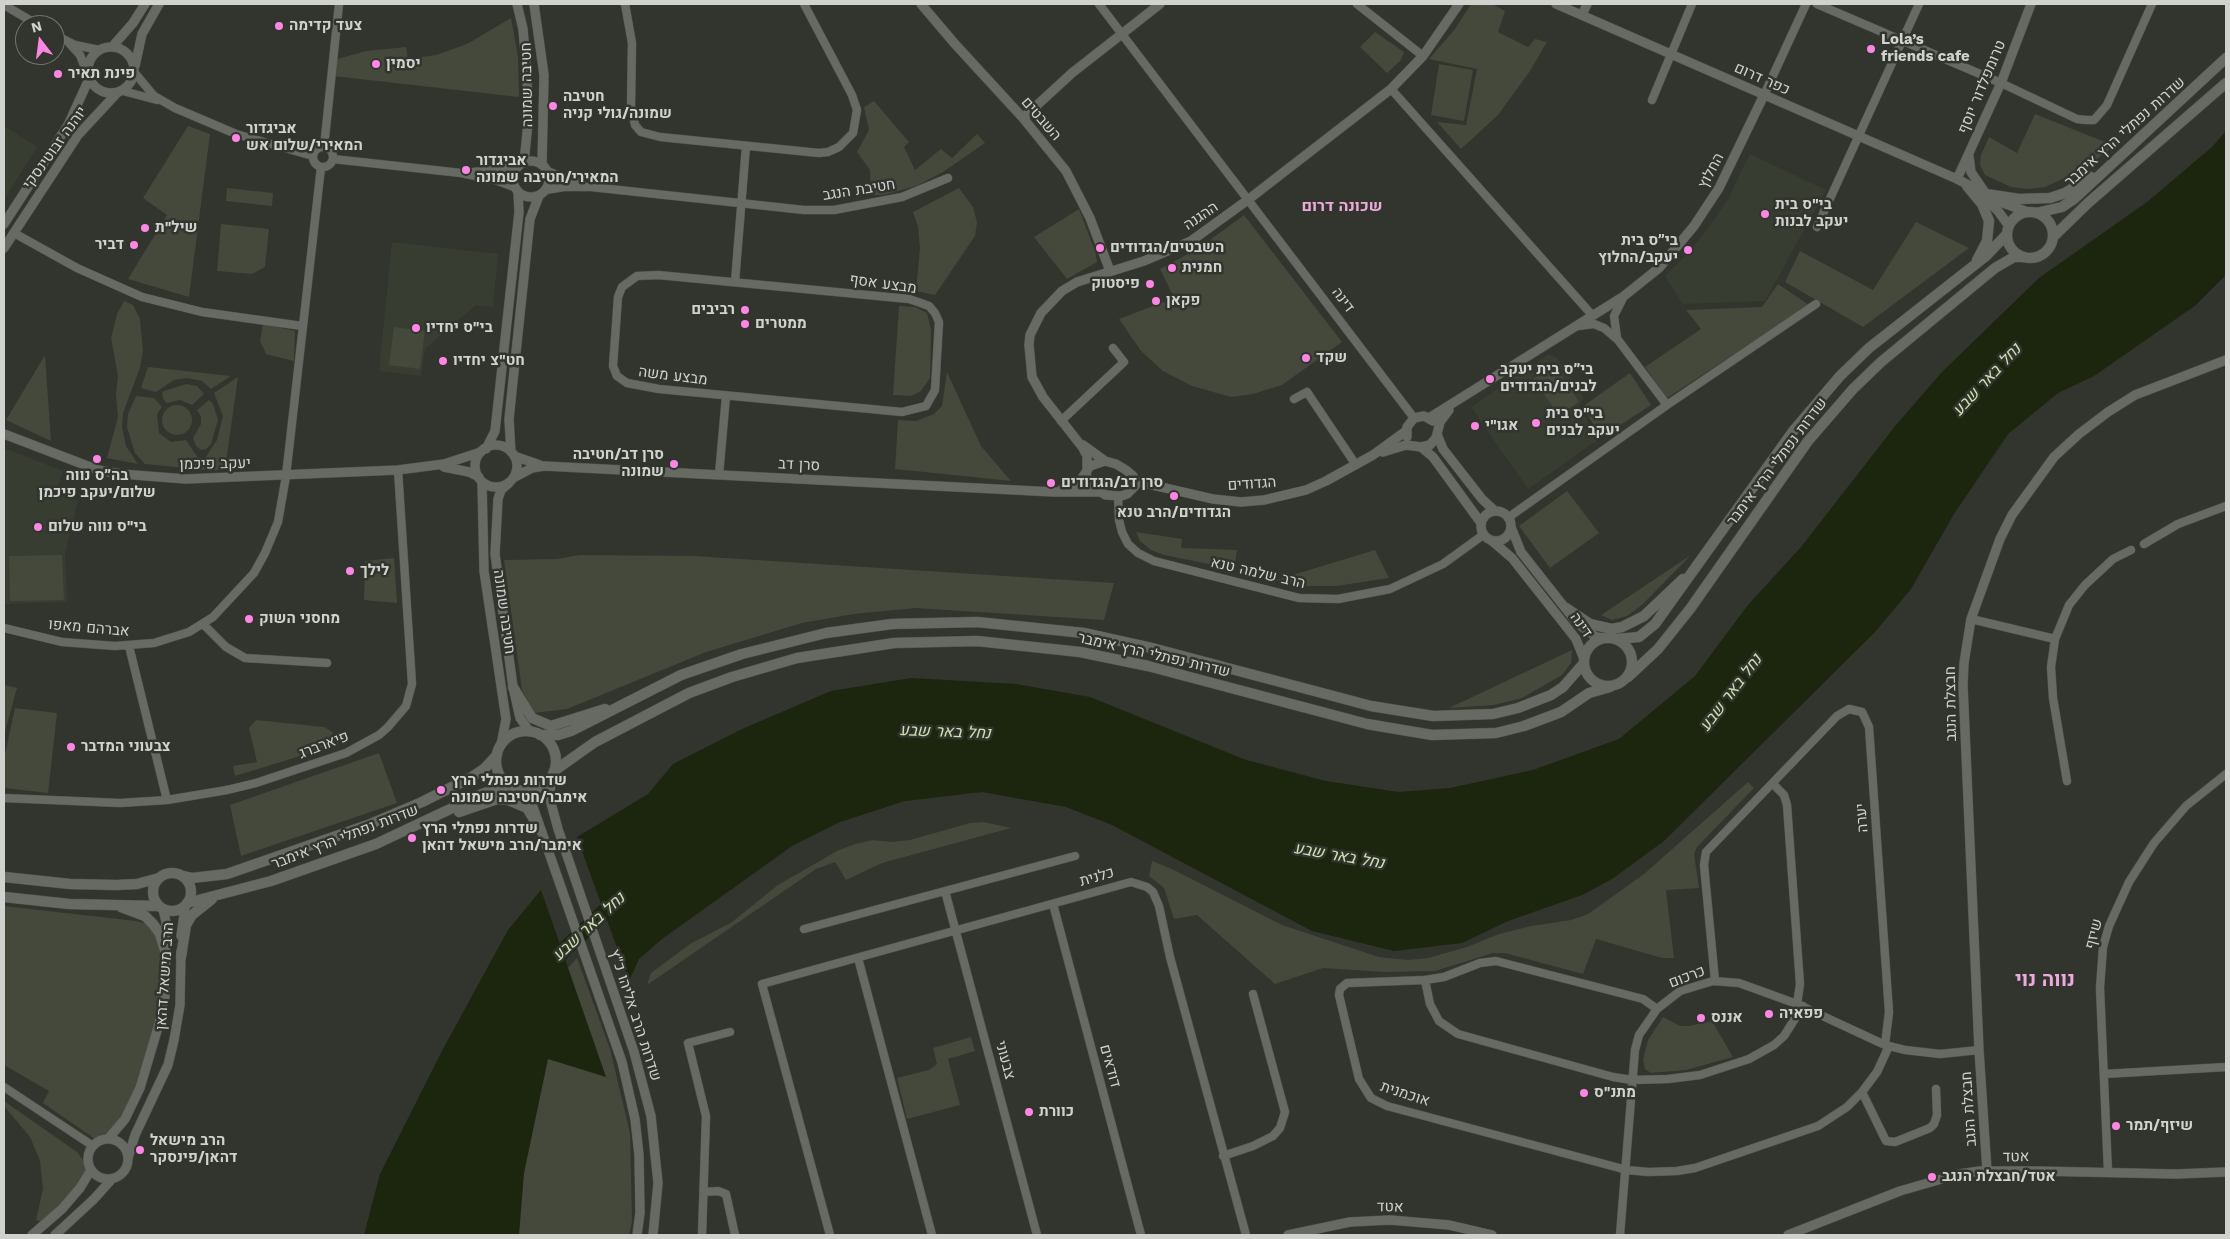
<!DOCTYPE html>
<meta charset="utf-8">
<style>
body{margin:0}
#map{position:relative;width:2230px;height:1239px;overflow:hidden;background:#32342e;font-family:"Work Sans",sans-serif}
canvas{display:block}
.frame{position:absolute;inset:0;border:5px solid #d0d2ce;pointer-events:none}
.north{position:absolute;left:15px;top:15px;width:50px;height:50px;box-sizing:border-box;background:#32342e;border:1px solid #71736e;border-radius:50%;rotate:345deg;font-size:14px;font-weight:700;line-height:20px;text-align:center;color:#d0d2ce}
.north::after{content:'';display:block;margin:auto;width:18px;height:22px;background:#fc86e3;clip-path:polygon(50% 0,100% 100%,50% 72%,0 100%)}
</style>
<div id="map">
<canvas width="2230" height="1239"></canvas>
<div class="frame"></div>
<div class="north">N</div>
</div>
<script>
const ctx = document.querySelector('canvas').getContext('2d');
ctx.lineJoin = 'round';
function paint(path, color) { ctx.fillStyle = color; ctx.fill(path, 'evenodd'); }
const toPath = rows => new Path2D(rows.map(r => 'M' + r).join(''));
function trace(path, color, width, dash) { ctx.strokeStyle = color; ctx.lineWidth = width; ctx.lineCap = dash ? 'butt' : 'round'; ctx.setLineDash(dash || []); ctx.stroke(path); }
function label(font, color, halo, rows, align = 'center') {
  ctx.font = font + ' "Work Sans",Heebo,sans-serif'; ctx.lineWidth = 5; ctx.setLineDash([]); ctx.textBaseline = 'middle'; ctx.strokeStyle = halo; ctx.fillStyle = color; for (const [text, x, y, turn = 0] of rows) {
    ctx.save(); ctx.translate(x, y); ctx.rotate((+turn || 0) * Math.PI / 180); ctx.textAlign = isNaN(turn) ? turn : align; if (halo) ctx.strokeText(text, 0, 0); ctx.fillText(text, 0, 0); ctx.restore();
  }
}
paint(toPath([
 [4,126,37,147,4,200],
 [1750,154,1826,190,1765,301,1683,304,1665,276,1687,254,1707,230,1728,199],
 [392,242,498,254,493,307,476,305,425,349,421,376,379,371],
 [1549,354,1557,358,1584,398,1579,407,1599,439,1528,489,1471,407],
 [4,448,63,471,55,494,78,501,65,553,67,602,4,604]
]), '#383d31');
paint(toPath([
 [1471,4,1492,4,1505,11,1498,32,1528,47,1535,39,1547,42,1530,71,1498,115,1461,149,1437,122,1466,125,1477,69,1429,59,1455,29],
 [511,18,518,56,519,97,333,76,334,60,366,51,406,47,408,59,436,55,467,44],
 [1375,32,1404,52,1401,60,1387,73,1360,47],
 [1439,64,1473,70,1464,121,1431,115],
 [874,101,909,142,904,147,915,170,941,149,952,158,977,134,985,143,943,172,916,186,883,195,871,195,870,170,857,152,869,130,864,107],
 [2035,114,2115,146,2078,172,2045,187,2028,189,2011,187,1985,175,1980,165,1981,155,1989,137,2017,153],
 [188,126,210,134,189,297,128,279,167,215,143,198],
 [227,188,273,193,272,206,226,201],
 [959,188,973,207,977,222,975,236,935,295,916,291,920,248,918,227,913,212],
 [1079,209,1095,251,1097,262,1067,279,1034,237],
 [1244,215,1342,342,1282,385,1253,394,1231,397,1192,386,1163,371,1141,351,1119,319,1174,298,1160,269,1199,248],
 [1916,222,1969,248,1863,327,1785,282,1800,251,1873,290],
 [221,224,269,229,265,267,252,274,217,271],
 [1778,284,1809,305,1667,398,1645,367,1701,329,1686,310,1762,307],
 [124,301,133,305,140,319,143,351,140,368,123,413,122,427,126,446,138,464,107,458,118,417,116,394,118,376,111,338,117,314],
 [899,306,915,307,927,313,931,330,930,378,921,391,911,396,893,395],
 [263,324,295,331,294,361,266,354,260,341],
 [394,327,425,331,420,369,389,365],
 [45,355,51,441,6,420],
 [1554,365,1579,402,1559,415,1533,379],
 [148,367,231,376,211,389,202,381,187,378,174,380,156,392,141,388],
 [947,372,981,446,1011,481,895,469,898,420,916,421,934,414,942,406],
 [1630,373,1651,405,1602,437,1582,407],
 [238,377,225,470,213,470,205,458,217,440,223,416,214,393],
 [186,384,197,386,204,394,192,405,180,400,167,403,163,399,162,393,164,391],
 [136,396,154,398,162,407,157,414,159,433,171,442,186,440,206,470,145,464,135,453,127,427,128,414],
 [209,400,213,404,218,420,211,444,206,449,201,450,196,446,193,438,201,424,201,417,197,410],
 '162 420a15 15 0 1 1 30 0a15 15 0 1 1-30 0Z',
 [1567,491,1599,533,1550,568,1519,526],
 [1136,532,1182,539,1181,548,1237,550,1234,569,1164,555,1151,550,1140,541],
 [1375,550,1389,578,1336,586,1301,586,1276,580],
 [62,555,64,600,10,601,9,556],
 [579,555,694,556,1114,583,1104,620,915,608,854,614,802,623,759,636,706,652,567,709,534,713,522,690,504,560,557,559],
 [1691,555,1643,604,1627,616,1612,620,1601,615],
 [394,558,397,603,364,600,365,561],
 [1572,650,1571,663,1562,675,1522,698,1494,705,1449,708],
 [4,685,17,688,4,735],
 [15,708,57,713,48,793,4,788,4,759],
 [256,720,324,727,332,732,339,744,235,776,233,766,257,762,249,728],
 [379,753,397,803,241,856,230,805],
 [1748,782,1754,788,1697,847,1694,854,1699,888,1666,890,1674,958,1662,958,1596,939,1583,974,1505,953,1493,953,1435,971,1385,972,1323,968,1275,984,1197,915,1174,919,1164,888,1149,876,1152,861,1174,870,1282,925,1379,957,1408,960,1428,958,1467,947,1499,934,1531,926,1571,920,1588,914,1644,874],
 [983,822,1011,828,882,863,846,880,835,862,816,869,647,985,651,973,690,944,732,922,778,885,837,851,855,844,873,840,891,842,910,840,970,823],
 [4,906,136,921,157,927,162,936,161,998,155,1037,128,1110,105,1140,98,1141,43,1103,49,1091,4,1065],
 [577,958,610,1049,630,1133,632,1221,629,1235,514,1235,528,1013],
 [1663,1017,1680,1026,1689,1026,1712,1021,1733,1057,1686,1070,1651,1073,1645,1069,1643,1060,1648,1040],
 [971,1037,975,1051,948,1059,960,1105,907,1119,897,1078,929,1070,937,1064,933,1048],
 [4,1101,77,1152,86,1164,86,1172,77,1185,43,1223,36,1220,43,1189,40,1161,30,1137,4,1106]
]), '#44493b');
paint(toPath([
 [2226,131,2226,275,2196,305,2094,376,2058,393,2008,434,1954,514,1911,589,1875,632,1664,841,1612,879,1582,895,1508,921,1462,943,1394,951,1312,931,1112,825,1066,807,982,792,905,801,840,822,792,846,662,939,639,959,629,981,577,837,648,794,673,764,742,729,831,691,911,678,1016,684,1090,697,1246,760,1326,781,1398,792,1450,788,1533,770,1619,739,1695,676,1748,605,1801,547,1896,425,1942,372,2039,278,2147,202,2212,147],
 [541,890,606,1077,548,1059,524,1173,519,1235,364,1235,380,1174,443,1049,508,930]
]), '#1c250e');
trace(toPath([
 [547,966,620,897]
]), '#1c250e', 16);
const minor = toPath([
 [625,4,632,43,631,106,635,125,641,132,660,137,819,153,828,152,839,147,853,133,857,110,852,95,804,4],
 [1099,4,1414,418],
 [1357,4,1423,56],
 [1817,4,2001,83,2077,119,2086,120,2094,120,2107,105,2152,4],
 [4,5,38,25],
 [55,35,75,45,99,50],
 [69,43,80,55,87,73],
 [134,72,154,96,175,108,236,134,313,156],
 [1391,89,1592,315],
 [123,91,157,100],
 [1764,95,1806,4],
 [1652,100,1692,4],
 '313 157a10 10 0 1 1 20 0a10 10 0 1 1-20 0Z',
 [324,147,339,4],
 [333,159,461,173,495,180,514,187],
 [547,171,582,184],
 [473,172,517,167],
 [546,190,564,187,591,187,804,210,834,210,902,197,948,178],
 [1817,227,1919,4],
 [14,233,77,268,142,297,202,312,302,326],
 [658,275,909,299,918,302,929,306,935,313,939,322,935,390,926,406,902,412,659,389,627,383,617,376,613,366,618,297,622,287,637,276,658,275],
 [735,282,746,146],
 [1617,338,1614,316,1624,296],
 [1294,399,1307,392,1356,465],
 [1667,405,1816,304],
 [1061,421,1124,362,1113,348],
 [719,475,726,396],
 [1118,496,1119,520,1122,532,1128,544,1138,553,1154,561,1299,598,1338,599,1390,589,1443,564,1483,535],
 [1509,517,1667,405,1618,340,1604,328,1594,324,1578,326],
 [2144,544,2178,524,2226,506],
 [1971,619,2055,639,2051,667,2053,698,2067,781],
 [203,624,226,647,245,658,327,663],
 [4,628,62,642,115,646,154,643,189,632,213,617,254,573,265,553,278,522,286,476,321,167],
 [2055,639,2069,605,2085,585,2113,559,2131,550],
 [129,646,167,800],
 [1773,784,1784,795,1787,805,1800,984,1797,1004],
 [4,798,120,803,167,800,227,790,256,783,346,753,379,735,388,727,406,706,412,684,398,470],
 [945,891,1037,1235],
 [1053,904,1141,1235],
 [804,929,1075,856],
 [858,958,932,1235],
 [1425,980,1430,1004,1439,1021,1458,1034,1613,1077,1632,1080,1668,1079,1700,1075,1749,1059,1774,1045,1784,1036,1803,1006],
 [1715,981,1704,865,1706,852,1837,716,1849,709,1862,712,1869,727,1889,1012,1885,1045],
 [1657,1009,1643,999,1496,961,1480,963,1444,977,1425,980,1347,983,1340,989,1339,995,1359,1079,1371,1098,1387,1106,1627,1170,1648,1172,1677,1171,1695,1168,1818,1126,1847,1107,1862,1092,1877,1072,1889,1046],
 [2104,1074,2226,1067],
 [4,1087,93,1146],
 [1862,1092,1886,1141,1895,1142,1930,1128,1934,1124,1937,1115,1936,1089],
 [1223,1156,1253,1146,1273,1136,1280,1128,1285,1112,1253,994],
 [2108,1172,2100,988,2103,947,2109,926,2129,882,2154,843,2186,806,2226,774],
 [704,1192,718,1191,726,1194,735,1235],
 [702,1235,706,1116,688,1043,730,1032],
 [830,1235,762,984,1131,882,1147,887,1153,892,1159,906,1170,957,1246,1235],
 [1620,1235,1635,1050,1639,1035,1657,1009,1680,991,1713,981,1739,983,1797,1004,1885,1045,1905,1050,1940,1054,1979,1050]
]);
const tertiary = toPath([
 [517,4,523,29,527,76,528,123,524,163],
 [534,4,544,75,542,165],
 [921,4,955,44,1023,118,1066,171,1090,218,1110,271],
 [1556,4,1957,179,2003,203,2028,212],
 [1582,15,1587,4],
 '88 70a23 23 0 1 1 46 0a23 23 0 1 1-46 0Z',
 [112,47,133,23,145,4],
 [135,66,142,34,159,4],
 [1023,118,1072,73,1160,4],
 [1969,156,1971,172,1984,191],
 '513 179a18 18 0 1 1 36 0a18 18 0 1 1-36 0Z',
 [1957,179,2001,83,2031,4],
 [1982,196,1998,211,2009,226],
 [4,224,68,125,89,79],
 [4,248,78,135,117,93],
 [1429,418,1624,296,1659,268,1694,226,1719,188,1764,95],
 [4,434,98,470,121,474,186,479,398,470,444,464,481,452],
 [1437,434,1443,449,1482,499,1495,511],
 [1407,437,1407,427,1414,418,1424,416,1433,421],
 [1083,445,1105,461],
 '475 466a21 21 0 1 1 42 0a21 21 0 1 1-42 0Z',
 [1421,447,1433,457,1481,523],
 [486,449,495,431,519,212,518,192],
 [511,452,509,419,530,219,539,196],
 [1383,452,1406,445,1421,447,1430,445,1436,438,1440,422,1449,410],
 [514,456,540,465],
 [444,467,469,472,479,477],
 [1087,469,1087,456,1083,448,1043,397,1032,377,1029,345,1030,335,1041,313,1062,291,1077,282,1144,261,1191,241,1249,199,1391,89,1423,56,1459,4],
 [513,478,532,468,544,466,1054,492,1100,492],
 [1135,481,1213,499,1241,502,1264,500,1306,490,1326,481,1373,455,1406,431],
 [482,482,484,571,506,719,501,745],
 [509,483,501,490,498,499,495,554,513,687,520,718,530,732],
 [1061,490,1080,481,1090,466,1105,461,1116,464,1126,470,1133,476,1135,486,1127,494,1121,496,1106,495,1093,488,1089,483,1086,473],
 '1481 526a15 15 0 1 1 30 0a15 15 0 1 1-30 0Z',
 [1511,527,1521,552,1577,623,1596,637,1605,638],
 [1492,541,1512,558,1576,639,1584,659],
 [550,779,551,803,558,829,634,1052,651,1116,658,1183,653,1235],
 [517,790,532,804,622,1062,635,1119,639,1155,640,1213,637,1235],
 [181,936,185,907],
 '88 1159a20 20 0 1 1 40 0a20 20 0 1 1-40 0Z',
 [108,1139,125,1119,140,1088,159,1024,165,996,166,922,163,909],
 [128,1158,135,1135,168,1065,174,1040,180,1005,181,951],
 [1987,1171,1979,1050,1963,685,1964,663,1971,619,2000,539,2012,515,2054,457,2079,434,2108,412,2135,395,2226,360],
 [32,1235,62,1209,80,1188,91,1170],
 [55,1235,94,1199,111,1180],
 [1288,1235,1350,1222,1390,1220,1449,1225,1492,1235],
 [1788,1235,1900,1191,1959,1174,1980,1171,2036,1171,2176,1174,2226,1172]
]);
const secondary = toPath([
 [1967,186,1982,204,1989,221,1987,241,1977,260],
 [1986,194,2019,199,2050,198,2065,193,2091,177],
 '2007 235a23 23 0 1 1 46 0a23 23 0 1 1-46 0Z',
 [2036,213,2062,207,2074,199,2226,58],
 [2053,237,2088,203,2226,83],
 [1566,608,1590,624,1612,629,1622,627,1644,616,1683,579],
 '1584 662a24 24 0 1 1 48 0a24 24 0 1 1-48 0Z',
 [1617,639,1639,637,1655,624,1794,430,1840,376,1869,348,1986,256,2007,234],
 [1628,677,1658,649,1690,609,1808,441,1853,389,1881,362,1995,268,2014,257,2024,257],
 [513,687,532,718,551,726,605,709],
 '496 761a30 30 0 1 1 60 0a30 30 0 1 1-60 0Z',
 [540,735,558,735,571,731,681,675,742,654,826,633,892,624,977,622,1084,633,1152,648,1371,706,1433,716,1493,714,1518,708,1551,695,1563,687,1584,663],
 [554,771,595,742,689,693,732,677,797,658,894,643,977,641,1080,652,1148,666,1367,724,1432,735,1496,733,1524,726,1561,712,1589,693,1610,687],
 [459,812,497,799,508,800,527,808,541,831],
 '153 892a19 19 0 1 1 38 0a19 19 0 1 1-38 0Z',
 [183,876,192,878,227,874,368,825,422,802,472,777,485,768,497,755],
 [4,877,70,884,116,885,137,884,159,878],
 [4,897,69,904,158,906],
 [187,903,271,881,376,844,482,794,508,785],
 [121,907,145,916,153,924,160,934,166,954],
 [181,957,186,925,192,915,212,899]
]);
trace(minor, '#50534d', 9);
trace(tertiary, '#50534d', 10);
trace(secondary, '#50534d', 11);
trace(minor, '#676963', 8);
trace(tertiary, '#676963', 9);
trace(secondary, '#676963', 10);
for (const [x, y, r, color] of [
 [279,26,5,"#fc86e3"],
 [1871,49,5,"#fc86e3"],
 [376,64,5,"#fc86e3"],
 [58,74,5,"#fc86e3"],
 [553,106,5,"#fc86e3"],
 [236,138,5,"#fc86e3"],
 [466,170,5,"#fc86e3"],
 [1765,214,5,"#fc86e3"],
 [145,228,5,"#fc86e3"],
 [134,245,5,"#fc86e3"],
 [1100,248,5,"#fc86e3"],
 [1688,250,5,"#fc86e3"],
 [1172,268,5,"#fc86e3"],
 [1150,284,5,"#fc86e3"],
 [1156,301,5,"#fc86e3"],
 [745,310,5,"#fc86e3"],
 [745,324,5,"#fc86e3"],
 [416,328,5,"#fc86e3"],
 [1306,358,5,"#fc86e3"],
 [443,361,5,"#fc86e3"],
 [1490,379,5,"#fc86e3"],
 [1536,423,5,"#fc86e3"],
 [1475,426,5,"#fc86e3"],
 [97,459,5,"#fc86e3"],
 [674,464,5,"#fc86e3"],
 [1051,483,5,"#fc86e3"],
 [1174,496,5,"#fc86e3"],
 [38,527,5,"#fc86e3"],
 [350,571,5,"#fc86e3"],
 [249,619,5,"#fc86e3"],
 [71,747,5,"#fc86e3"],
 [441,790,5,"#fc86e3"],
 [412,838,5,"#fc86e3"],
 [1769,1014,5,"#fc86e3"],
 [1701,1018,5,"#fc86e3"],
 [1584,1093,5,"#fc86e3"],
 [1029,1112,5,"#fc86e3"],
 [2116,1126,5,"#fc86e3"],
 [140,1150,5,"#fc86e3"],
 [1932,1177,5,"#fc86e3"]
]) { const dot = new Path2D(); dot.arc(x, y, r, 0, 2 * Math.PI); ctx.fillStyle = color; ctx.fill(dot); trace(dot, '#32342e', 2); }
label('bold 15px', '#d0d2ce', '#32342e', [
 ["צעד קדימה",289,26],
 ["Lola’s",1881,40],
 ["friends cafe",1881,57],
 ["יסמין",386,64],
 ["פינת תאיר",68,74],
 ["חטיבה",563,97],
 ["שמונה/גולי קניה",563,114],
 ["אביגדור",246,129],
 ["המאירי/שלום אש",246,146],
 ["אביגדור",476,161],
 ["המאירי/חטיבה שמונה",476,178],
 ["בי\"ס בית",1775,205],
 ["יעקב לבנות",1775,222],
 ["שיל\"ת",155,228],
 ["בי״ס בית",1678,241,"right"],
 ["יעקב/החלוץ",1678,258,"right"],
 ["דביר",124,245,"right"],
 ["השבטים/הגדודים",1110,248],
 ["חמנית",1182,268],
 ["פיסטוק",1140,284,"right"],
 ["פקאן",1166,301],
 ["רביבים",735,310,"right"],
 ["ממטרים",755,324],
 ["בי\"ס יחדיו",426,328],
 ["שקד",1316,358],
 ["חט\"צ יחדיו",453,361],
 ["בי״ס בית יעקב",1500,370],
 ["לבנים/הגדודים",1500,387],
 ["בי\"ס בית",1546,414],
 ["יעקב לבנים",1546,431],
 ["אגו\"י",1485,426],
 ["סרן דב/חטיבה",664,455,"right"],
 ["שמונה",664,472,"right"],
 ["בה״ס נווה",97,476,"center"],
 ["שלום/יעקב פיכמן",97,493,"center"],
 ["סרן דב/הגדודים",1061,483],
 ["הגדודים/הרב טנא",1174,513,"center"],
 ["בי\"ס נווה שלום",48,527],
 ["לילך",360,571],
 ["מחסני השוק",259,619],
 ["צבעוני המדבר",81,747],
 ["שדרות נפתלי הרץ",451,781],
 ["אימבר/חטיבה שמונה",451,798],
 ["שדרות נפתלי הרץ",422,829],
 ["אימבר/הרב מישאל דהאן",422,846],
 ["פפאיה",1779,1014],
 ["אננס",1711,1018],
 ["מתנ\"ס",1594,1093],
 ["כוורת",1039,1112],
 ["שיזף/תמר",2126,1126],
 ["הרב מישאל",150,1141],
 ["דהאן/פינסקר",150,1158],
 ["אטד/חבצלת הנגב",1942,1177]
], 'left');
label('15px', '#d0d2ce', '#32342e', [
 ["כפר דרום",1762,79,24],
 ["חטיבה שמונה",527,85,-91],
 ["טרומפלדור יוסף",1982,87,-67],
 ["השבטים",1041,119,49],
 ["שדרות נפתלי הרץ אימבר",2125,132,-42],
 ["יוהנה זבוטינסקי",55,148,-54],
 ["החלוץ",1711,171,-62],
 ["חטיבת הנגב",859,190,-9],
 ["ההגנה",1201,216,-34],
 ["מבצע אסף",883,284,8],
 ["דינה",1343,300,53],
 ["מבצע משה",673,376,7],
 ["שדרות נפתלי הרץ אימבר",1777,462,-53],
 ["יעקב פיכמן",215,464,-1],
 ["סרן דב",799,465,3],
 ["הגדודים",1252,484,-4],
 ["הרב שלמה טנא",1258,573,13],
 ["חטיבה שמונה",504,612,82],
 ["דינה",1581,625,55],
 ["אברהם מאפו",89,628,5],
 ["שדרות נפתלי הרץ אימבר",1154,655,13],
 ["חבצלת הנגב",1951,704,-91],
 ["פיארברג",324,745,-21],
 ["יערה",1862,818,-94],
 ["שדרות נפתלי הרץ אימבר",345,837,-21],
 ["כלנית",1097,877,-16],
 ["שיזף",2094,934,-75],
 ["הרב מישאל דהאן",165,976,-86],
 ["כרכום",1687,977,-21],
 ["שדרות הרב אליהו כ\"ץ",635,1015,72],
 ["צבעוני",1005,1060,75],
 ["דודאים",1110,1066,75],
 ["אוכמנית",1405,1094,18],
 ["חבצלת הנגב",1969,1109,-94],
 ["אטד",2016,1157,-1],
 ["אטד",1390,1207,1]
]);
label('bold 16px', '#ecaadb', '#32342e', [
 ["שכונה דרום",1342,206]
]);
label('italic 16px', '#cee3b0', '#32342e', [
 ["נחל באר שבע",1987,380,-47],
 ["נחל באר שבע",1731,693,-53],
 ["נחל באר שבע",945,732,2],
 ["נחל באר שבע",1339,856,10],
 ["נחל באר שבע",589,927,-43]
]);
label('bold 20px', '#ecaadb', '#32342e', [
 ["נווה נוי",2045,980]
]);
</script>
